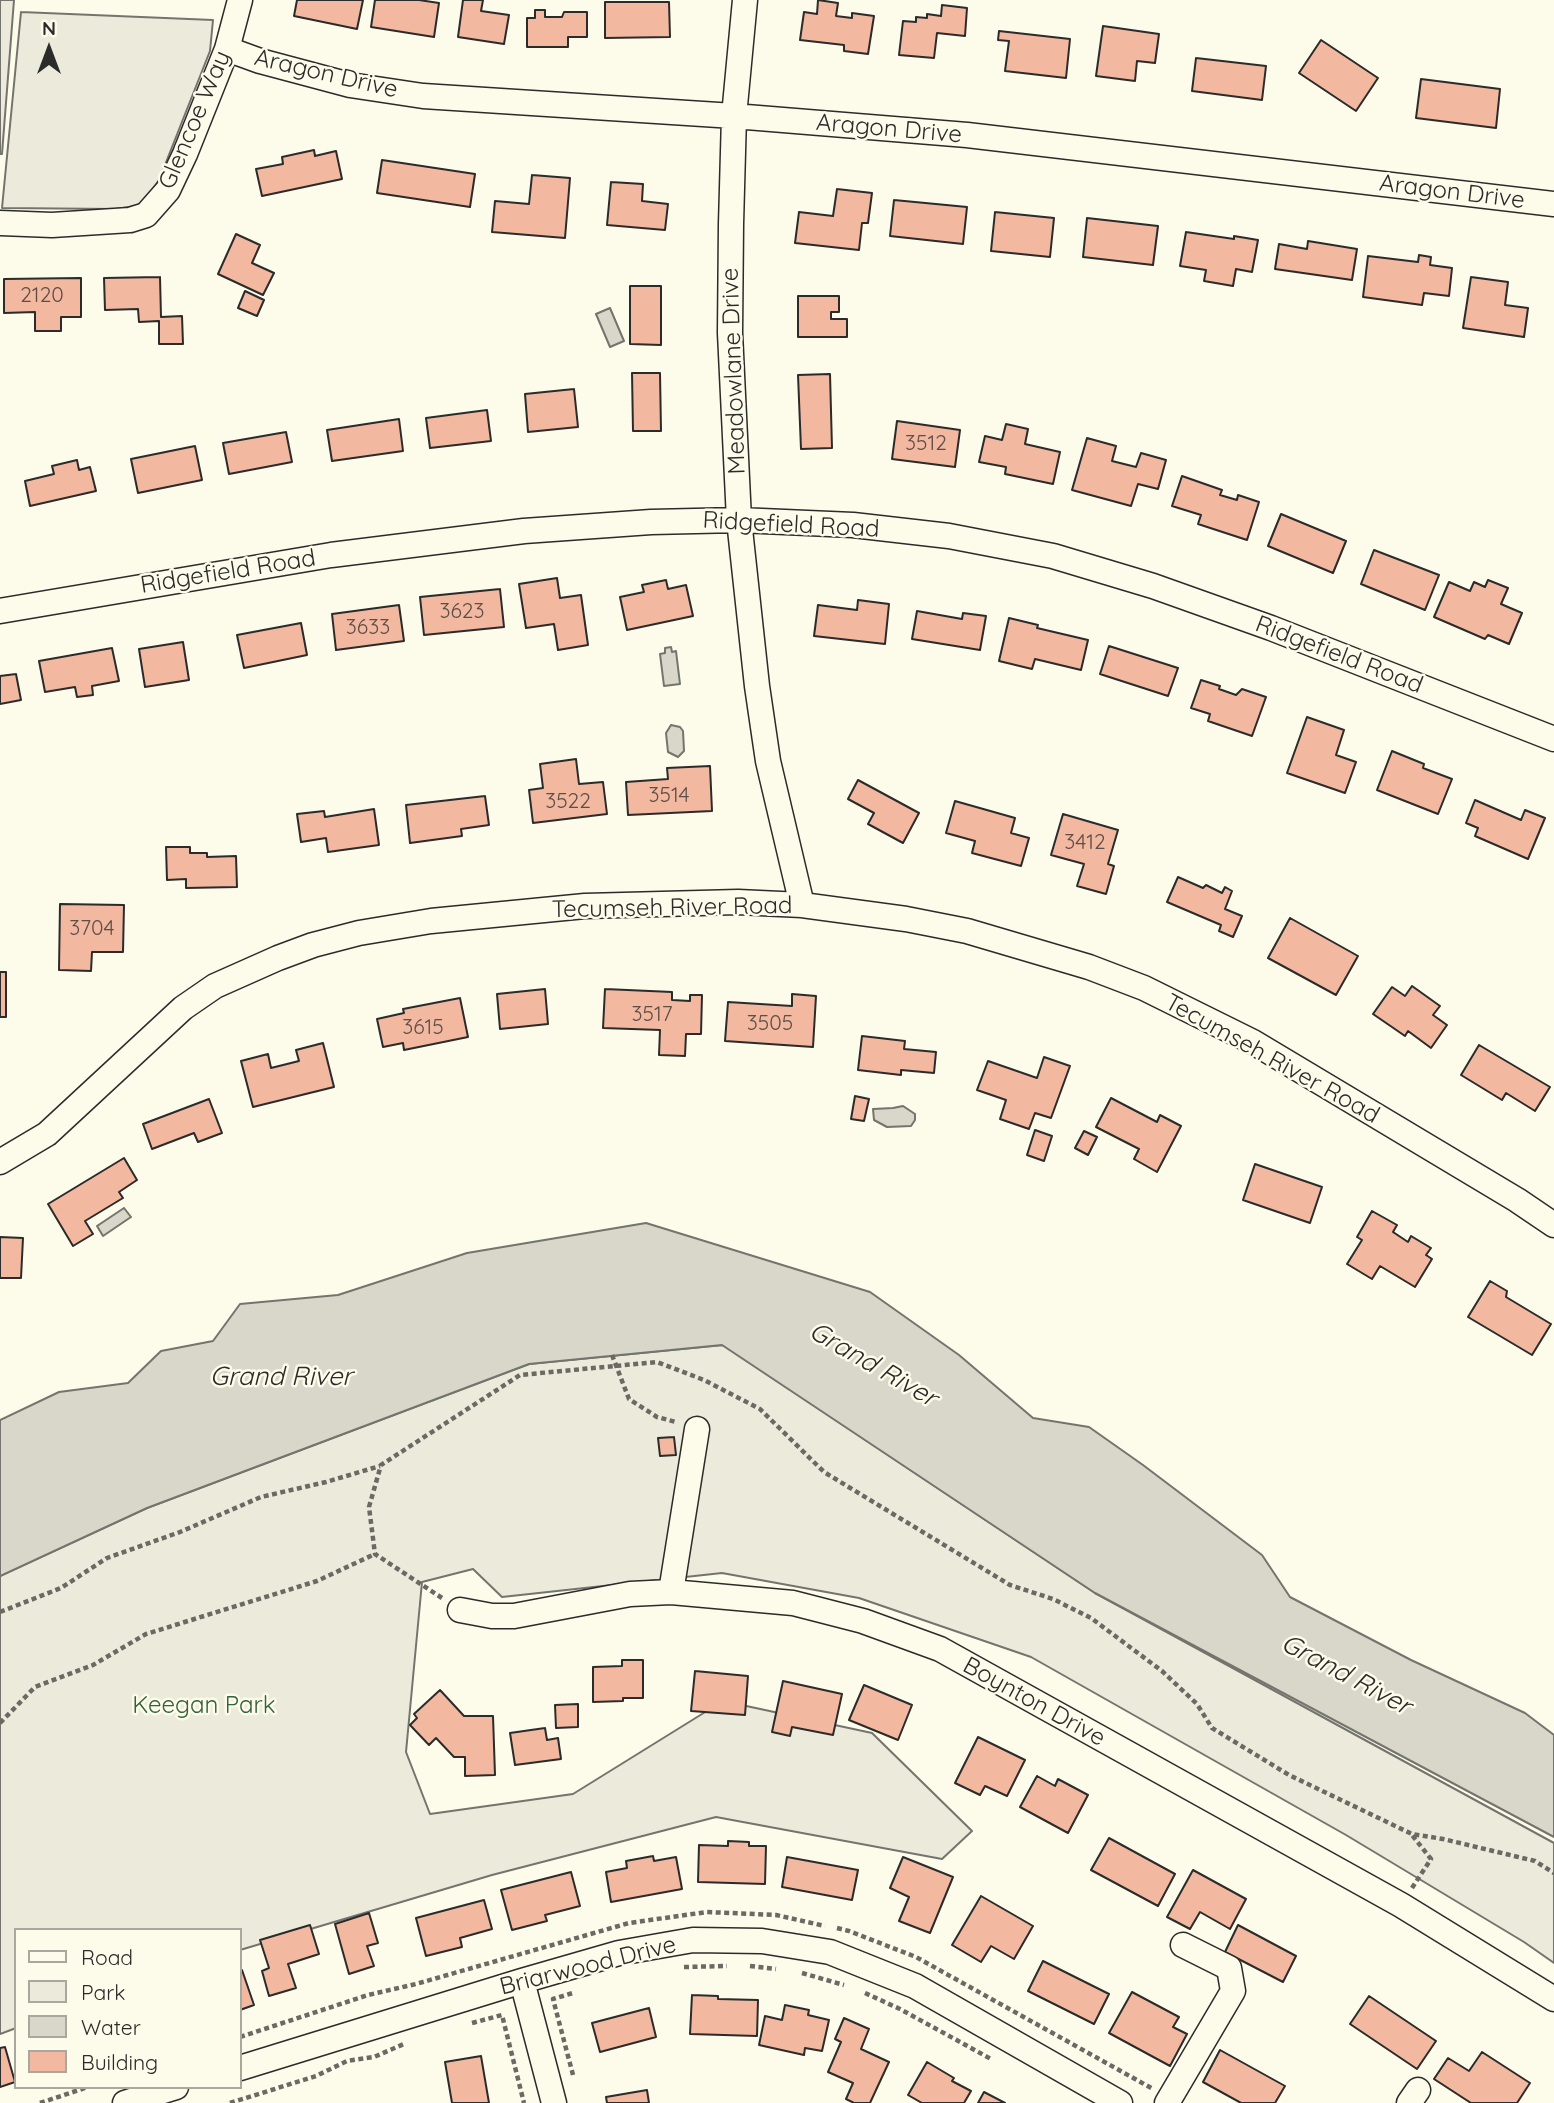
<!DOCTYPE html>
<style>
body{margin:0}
#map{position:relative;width:1554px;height:2103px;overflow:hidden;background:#fdfbea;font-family:Quicksand,sans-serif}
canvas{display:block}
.legend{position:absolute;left:14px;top:1928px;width:228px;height:161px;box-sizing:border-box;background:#fdfbea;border:2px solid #a9a89e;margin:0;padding:9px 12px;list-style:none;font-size:21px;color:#2b2b2b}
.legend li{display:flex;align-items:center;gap:14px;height:35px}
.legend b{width:35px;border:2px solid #a9a89e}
.north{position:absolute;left:14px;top:14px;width:70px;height:70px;-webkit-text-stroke:5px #fdfbea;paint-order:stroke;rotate:0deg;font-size:19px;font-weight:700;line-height:28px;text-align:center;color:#2b2b2b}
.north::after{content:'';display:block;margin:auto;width:24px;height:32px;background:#2b2b2b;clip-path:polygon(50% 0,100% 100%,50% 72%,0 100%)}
</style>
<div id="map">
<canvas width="1554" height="2103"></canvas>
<ul class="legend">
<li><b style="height:9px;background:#fdfbea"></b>Road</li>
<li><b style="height:19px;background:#ecebdb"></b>Park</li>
<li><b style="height:19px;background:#d8d7c9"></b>Water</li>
<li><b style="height:19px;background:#f2b8a0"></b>Building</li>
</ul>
<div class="north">N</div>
</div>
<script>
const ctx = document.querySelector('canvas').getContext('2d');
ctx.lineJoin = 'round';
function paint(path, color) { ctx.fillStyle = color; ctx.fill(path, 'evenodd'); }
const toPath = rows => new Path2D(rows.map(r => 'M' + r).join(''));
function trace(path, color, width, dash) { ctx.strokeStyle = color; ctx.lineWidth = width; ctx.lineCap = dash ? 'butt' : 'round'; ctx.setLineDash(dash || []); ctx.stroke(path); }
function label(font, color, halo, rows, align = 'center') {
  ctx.font = font + ' Quicksand,sans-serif'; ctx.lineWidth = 5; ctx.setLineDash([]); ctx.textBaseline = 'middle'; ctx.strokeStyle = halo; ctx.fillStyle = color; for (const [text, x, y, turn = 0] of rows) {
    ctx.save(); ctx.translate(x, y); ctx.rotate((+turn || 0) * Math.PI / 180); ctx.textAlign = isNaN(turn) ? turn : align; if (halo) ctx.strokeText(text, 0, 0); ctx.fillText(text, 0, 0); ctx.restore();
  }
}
const green = toPath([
 [21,12,213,20,210,51,159,180,142,205,116,209,2,208,21,12],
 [723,1345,1095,1593,1554,1843,1554,1963,1524,1942,1346,1835,1031,1657,859,1598,722,1573,502,1597,473,1569,422,1582,406,1752,430,1814,573,1794,723,1701,872,1733,972,1831,942,1859,716,1817,492,1875,240,1950,240,1930,16,1930,16,2028,0,2034,0,1576,147,1508,529,1364,723,1345]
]);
paint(green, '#ecebdb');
trace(green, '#74746e', 2);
const parking = toPath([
 [0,0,14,0,2,154,0,154,0,0]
]);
paint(parking, '#eceadb');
trace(parking, '#74746e', 2);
const water = toPath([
 [610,308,624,341,610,347,596,314,610,308],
 [671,647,672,652,676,651,680,684,664,686,660,654,665,653,665,648,671,647],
 [671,725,680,727,683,731,684,751,678,757,668,752,666,733,671,725],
 [903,1106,915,1114,915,1120,911,1126,887,1127,874,1120,873,1109,893,1108,903,1106],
 [124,1208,131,1217,103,1236,97,1226,124,1208],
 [646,1223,870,1292,959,1355,1033,1418,1089,1427,1143,1465,1262,1555,1290,1597,1411,1660,1525,1713,1554,1735,1554,1837,1095,1593,722,1345,529,1364,147,1508,0,1576,0,1420,59,1392,128,1383,161,1351,213,1341,240,1304,338,1295,467,1253,646,1223]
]);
paint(water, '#d8d7c9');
trace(water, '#74746e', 2);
const building = toPath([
 [297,0,363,0,357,29,294,16,297,0],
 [375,0,419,0,439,3,434,37,371,27,375,0],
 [463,0,483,0,481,11,509,15,504,44,458,37,463,0],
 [818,0,838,3,836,16,852,18,852,13,874,16,868,54,844,51,844,45,800,40,804,12,817,14,818,0],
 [605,2,669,2,670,37,605,38,605,2],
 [942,5,967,8,965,36,937,33,934,58,899,55,903,21,916,22,916,17,927,18,927,14,941,16,942,5],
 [535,10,545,10,545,17,562,17,564,12,587,12,587,37,568,37,568,47,527,47,527,18,535,18,535,10],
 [1103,26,1159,34,1155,63,1137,61,1135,81,1096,76,1103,26],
 [999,31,1070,39,1066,78,1005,71,1009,41,998,40,999,31],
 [1321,40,1378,78,1356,111,1299,73,1321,40],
 [1196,58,1266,66,1262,100,1192,91,1196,58],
 [1421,79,1500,89,1496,128,1416,118,1421,79],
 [314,150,315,156,336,151,342,179,262,196,256,169,283,164,282,157,314,150],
 [382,160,475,174,470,207,377,193,382,160],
 [532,175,570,178,565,238,492,232,495,201,529,204,532,175],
 [611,182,643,184,642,201,668,204,665,230,607,225,611,182],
 [837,189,872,193,868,223,862,223,859,250,795,243,799,212,833,216,837,189],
 [894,200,967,207,963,244,890,236,894,200],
 [995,212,1054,218,1050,257,991,251,995,212],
 [1087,218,1158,226,1153,265,1083,257,1087,218],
 [1186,232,1234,239,1234,236,1258,240,1252,272,1236,269,1233,286,1204,281,1206,270,1180,266,1186,232],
 [236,234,260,245,252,263,274,273,263,295,218,274,236,234],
 [1308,241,1357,249,1352,280,1275,269,1279,244,1307,249,1308,241],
 [1419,255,1431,257,1430,265,1452,268,1449,296,1424,293,1422,305,1363,297,1368,256,1418,262,1419,255],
 [160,277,161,317,182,316,183,344,159,344,159,321,139,322,138,309,105,310,104,278,160,277],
 [1471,277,1508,282,1505,305,1528,308,1524,337,1463,328,1471,277],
 [81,278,81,317,61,317,61,331,35,331,35,312,4,313,4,279,81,278],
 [630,286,661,286,661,345,630,344,630,286],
 [245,291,264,300,257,316,238,308,245,291],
 [798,296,839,296,839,312,831,312,831,319,847,319,847,337,798,337,798,296],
 [632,373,660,373,661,431,633,431,632,373],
 [830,374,832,448,801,449,798,375,830,374],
 [574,389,578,427,528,432,525,394,574,389],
 [487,410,491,441,430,448,426,418,487,410],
 [399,419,403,451,332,461,327,430,399,419],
 [897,421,960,430,955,467,892,459,897,421],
 [1006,424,1028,429,1025,444,1060,452,1053,484,1005,474,1006,467,979,462,985,436,1002,440,1006,424],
 [286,432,292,462,229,474,223,443,286,432],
 [1087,438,1116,446,1112,461,1136,467,1141,453,1166,460,1158,489,1138,484,1131,506,1072,490,1087,438],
 [195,446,202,480,138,493,131,459,195,446],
 [77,460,79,470,90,467,96,491,30,506,25,481,54,474,52,466,77,460],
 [1182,476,1222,490,1220,495,1237,500,1238,495,1259,502,1247,540,1198,524,1201,515,1172,506,1182,476],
 [1281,514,1346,541,1333,573,1268,546,1281,514],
 [1374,550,1439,575,1425,610,1361,584,1374,550],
 [557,578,560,598,581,595,588,645,558,650,554,624,526,628,519,584,557,578],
 [666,580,668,589,686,585,693,616,627,630,620,597,644,592,642,585,666,580],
 [1488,580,1508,588,1501,604,1522,613,1509,644,1488,635,1485,639,1434,617,1449,582,1470,591,1474,582,1485,587,1488,580],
 [500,589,504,627,424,635,420,597,500,589],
 [858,600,889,604,885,644,814,636,818,605,857,610,858,600],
 [399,605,404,641,336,650,332,614,399,605],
 [917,611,962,619,963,613,986,616,980,650,912,639,917,611],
 [1009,618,1038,625,1037,628,1088,640,1081,670,1035,659,1032,669,999,661,1009,618],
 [301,623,307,655,244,668,237,635,301,623],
 [183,642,189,680,145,687,139,649,183,642],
 [1109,646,1178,668,1168,696,1100,674,1109,646],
 [112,648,119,681,92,686,93,695,77,697,75,687,45,692,39,661,112,648],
 [16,674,21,700,0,704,0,676,16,674],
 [1201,680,1220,686,1219,689,1236,695,1242,689,1266,697,1252,736,1208,721,1210,714,1191,708,1201,680],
 [1307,717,1344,730,1336,755,1356,762,1345,793,1287,773,1307,717],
 [1392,751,1424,764,1423,768,1452,779,1438,814,1377,790,1392,751],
 [576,759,579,784,603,782,607,814,533,823,529,790,543,788,540,764,576,759],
 [710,766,712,811,628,815,626,782,668,779,667,768,710,766],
 [858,780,919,813,903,843,868,824,874,813,848,799,858,780],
 [485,796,489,825,461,829,462,836,410,843,406,805,485,796],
 [1475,800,1521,820,1525,810,1545,818,1528,859,1475,836,1478,828,1466,823,1475,800],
 [955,801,1015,818,1011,833,1029,838,1021,866,972,853,975,841,946,833,955,801],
 [374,809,379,845,328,852,326,838,301,842,297,814,324,811,325,817,374,809],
 [1063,814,1118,830,1108,864,1114,866,1106,894,1077,886,1084,864,1051,855,1063,814],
 [166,847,190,847,190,853,207,853,207,857,236,856,237,887,186,888,186,879,167,880,166,847],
 [1178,877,1203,888,1206,885,1222,893,1225,887,1232,891,1225,909,1242,916,1233,937,1219,931,1221,925,1167,902,1178,877],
 [60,904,124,905,123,952,92,952,91,971,59,970,60,904],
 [1290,918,1358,956,1336,995,1268,958,1290,918],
 [0,972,6,972,6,1017,0,1017,0,972],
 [1412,986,1440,1006,1433,1015,1447,1025,1431,1048,1408,1031,1405,1036,1373,1014,1392,987,1405,996,1412,986],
 [545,989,548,1024,500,1029,497,994,545,989],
 [605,989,672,992,672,1000,690,1001,690,995,702,995,701,1034,686,1034,685,1056,659,1055,660,1030,603,1028,605,989],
 [792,994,816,996,813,1047,725,1041,728,1002,792,1006,792,994],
 [460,998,468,1037,404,1050,403,1043,383,1047,377,1019,404,1013,403,1009,460,998],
 [862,1036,905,1041,904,1049,936,1052,934,1073,901,1070,901,1075,858,1070,862,1036],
 [323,1043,334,1087,253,1107,241,1061,268,1054,271,1068,299,1061,296,1050,323,1043],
 [1479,1045,1550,1087,1535,1111,1506,1093,1502,1100,1461,1075,1479,1045],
 [1044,1057,1070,1066,1051,1118,1035,1113,1029,1129,1000,1119,1006,1100,977,1090,988,1061,1037,1078,1044,1057],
 [855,1096,869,1099,864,1121,851,1119,855,1096],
 [1111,1098,1157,1122,1160,1115,1181,1126,1157,1172,1134,1159,1139,1149,1096,1127,1111,1098],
 [209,1099,222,1133,198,1142,194,1133,152,1149,143,1124,209,1099],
 [1035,1130,1052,1136,1044,1161,1027,1155,1035,1130],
 [1084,1131,1097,1137,1088,1155,1075,1148,1084,1131],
 [124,1158,137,1180,119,1192,123,1198,85,1221,93,1234,73,1246,48,1204,124,1158],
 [1255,1164,1322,1187,1310,1223,1243,1200,1255,1164],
 [1372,1211,1397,1225,1393,1232,1408,1242,1411,1236,1431,1248,1426,1255,1432,1259,1415,1287,1380,1266,1372,1279,1347,1264,1362,1240,1357,1237,1372,1211],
 [0,1237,23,1238,21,1278,0,1278,0,1237],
 [1490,1281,1507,1291,1506,1297,1551,1324,1532,1355,1468,1317,1490,1281],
 [674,1437,676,1455,660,1456,658,1438,674,1437],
 [622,1660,643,1660,643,1698,623,1698,623,1701,593,1702,593,1667,622,1666,622,1660],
 [695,1671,748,1676,745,1715,691,1711,695,1671],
 [783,1681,842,1694,833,1735,792,1727,790,1736,772,1732,783,1681],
 [864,1685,912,1705,898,1740,849,1720,864,1685],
 [440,1690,464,1716,493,1716,495,1775,465,1776,465,1757,454,1757,436,1738,429,1745,410,1725,417,1718,414,1714,440,1690],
 [578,1704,578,1727,556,1728,555,1705,578,1704],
 [545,1728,547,1740,558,1738,561,1759,515,1765,510,1733,545,1728],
 [978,1737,1025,1760,1007,1796,985,1786,980,1795,955,1783,978,1737],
 [1037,1776,1055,1786,1058,1779,1088,1795,1068,1833,1020,1807,1037,1776],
 [1109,1838,1175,1874,1158,1906,1091,1870,1109,1838],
 [728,1841,749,1842,749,1846,766,1846,765,1884,698,1882,699,1845,728,1846,728,1841],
 [653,1856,654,1861,676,1857,682,1889,611,1902,606,1872,627,1868,626,1861,653,1856],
 [787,1857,858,1870,852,1900,782,1887,787,1857],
 [903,1857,953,1877,930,1933,899,1921,909,1897,890,1888,903,1857],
 [1193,1870,1246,1899,1230,1929,1200,1912,1190,1929,1167,1917,1193,1870],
 [571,1872,580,1906,545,1915,547,1921,512,1930,501,1890,571,1872],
 [981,1896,1033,1926,1014,1959,991,1946,981,1962,952,1945,981,1896],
 [484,1900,492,1929,460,1938,462,1947,426,1956,416,1918,484,1900],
 [369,1913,378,1943,367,1946,374,1966,349,1974,335,1924,369,1913],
 [310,1925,319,1954,288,1964,296,1988,269,1996,262,1971,269,1968,260,1940,310,1925],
 [1238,1925,1296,1956,1283,1982,1225,1952,1238,1925],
 [1043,1961,1109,1994,1094,2024,1028,1991,1043,1961],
 [240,1970,242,1970,254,2005,240,2010,240,1970],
 [1132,1992,1179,2017,1173,2027,1187,2034,1170,2066,1109,2033,1132,1992],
 [692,1995,718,1996,718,1999,758,2000,757,2036,690,2034,692,1995],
 [1369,1996,1436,2041,1417,2069,1350,2024,1369,1996],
 [785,2005,809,2010,808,2015,829,2020,822,2051,805,2048,804,2055,759,2045,765,2016,782,2020,785,2005],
 [649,2008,656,2037,600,2052,592,2023,649,2008],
 [844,2018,869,2029,861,2049,889,2062,870,2103,854,2103,846,2099,853,2083,828,2072,841,2042,835,2039,844,2018],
 [5,2047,15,2082,0,2087,0,2048,5,2047],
 [1220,2050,1285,2086,1275,2103,1241,2103,1203,2082,1220,2050],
 [1482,2052,1530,2083,1517,2103,1471,2103,1434,2079,1448,2058,1469,2071,1482,2052],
 [481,2056,489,2103,452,2103,445,2062,481,2056],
 [927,2062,954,2078,952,2081,971,2091,964,2103,922,2103,908,2095,927,2062],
 [647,2090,649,2103,607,2103,606,2097,647,2090],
 [984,2092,1005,2103,978,2103,984,2092]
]);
paint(building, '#f2b8a0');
trace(building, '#2b2b2b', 2);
const minor = toPath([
 [745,0,734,116,731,224,730,333,739,520,757,686,768,761,802,905],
 [227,49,260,61,350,85,423,96,734,116,967,135,1554,204],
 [0,223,52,225,130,220,146,215,168,190,185,154,227,49,240,0],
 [0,611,331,555,524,531,651,522,739,520,853,525,949,536,1053,556,1153,586,1271,628,1554,739],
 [0,1162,47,1134,183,1008,215,986,278,958,313,945,359,933,431,921,585,906,738,902,802,905,906,919,967,931,1089,967,1144,988,1253,1042,1517,1200,1554,1225],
 [671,1592,697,1429],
 [460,1610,492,1616,514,1616,630,1594,671,1592,793,1603,863,1621,940,1649,1401,1905,1554,1999],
 [522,1981,554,2103],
 [240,2068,522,1981,619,1953,693,1940,762,1941,830,1952,915,1986,1120,2103],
 [125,2103,176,2087],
 [1167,2103,1233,1991,1229,1968,1183,1945],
 [1409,2103,1418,2090]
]);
trace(minor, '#2b2b2b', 27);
trace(toPath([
 [612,1355,629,1399,657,1417,676,1422],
 [442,1598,375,1554,369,1507,381,1465,520,1375,657,1362,704,1380,760,1409,824,1472,1010,1585,1053,1599,1091,1618,1162,1671,1197,1704,1212,1728,1289,1775,1412,1834,1443,1839,1535,1861,1554,1873],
 [0,1612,61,1588,107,1558,180,1532,261,1497,326,1482,380,1466],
 [0,1723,35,1687,93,1665,146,1634,317,1581,375,1554],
 [1412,1888,1431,1859,1412,1835],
 [837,1928,849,1931,916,1957,1153,2089],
 [750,1966,776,1969],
 [684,1967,727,1966],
 [802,1973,844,1985],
 [865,1993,900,2009,991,2059],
 [472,2023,502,2015,524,2103],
 [240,2037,368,1995,416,1984,629,1923,707,1912,776,1915,825,1926],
 [573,2075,553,1999,573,1993],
 [40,2103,88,2087],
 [230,2103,316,2076,347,2061,374,2057,404,2044]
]), '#6a6964', 4.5, [5, 3.5]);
trace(minor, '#fdfbea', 24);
label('21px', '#5d4e48', null, [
 ["2120",42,296],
 ["3512",926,444],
 ["3623",462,612],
 ["3633",368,628],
 ["3514",669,796],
 ["3522",568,802],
 ["3412",1085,843],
 ["3704",92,929],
 ["3517",652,1015],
 ["3505",770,1024],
 ["3615",423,1028]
]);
label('24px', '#2b2b2b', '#fdfbea', [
 ["Aragon Drive",326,74,13],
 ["Glencoe Way",195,120,-67],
 ["Aragon Drive",889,129,5],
 ["Aragon Drive",1452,192,7],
 ["Meadowlane Drive",734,371,-92],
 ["Ridgefield Road",791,525,3],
 ["Ridgefield Road",228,572,-9],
 ["Ridgefield Road",1339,655,21],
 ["Tecumseh River Road",672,908,-1],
 ["Tecumseh River Road",1272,1059,29],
 ["Boynton Drive",1034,1702,29],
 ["Briarwood Drive",588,1966,-14]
]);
label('24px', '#34623c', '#fdfbea', [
 ["Keegan Park",204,1706]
]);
label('italic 26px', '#2b2b2b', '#fdfbea', [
 ["Grand River",873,1365,30],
 ["Grand River",281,1377],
 ["Grand River",1346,1675,28]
]);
</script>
